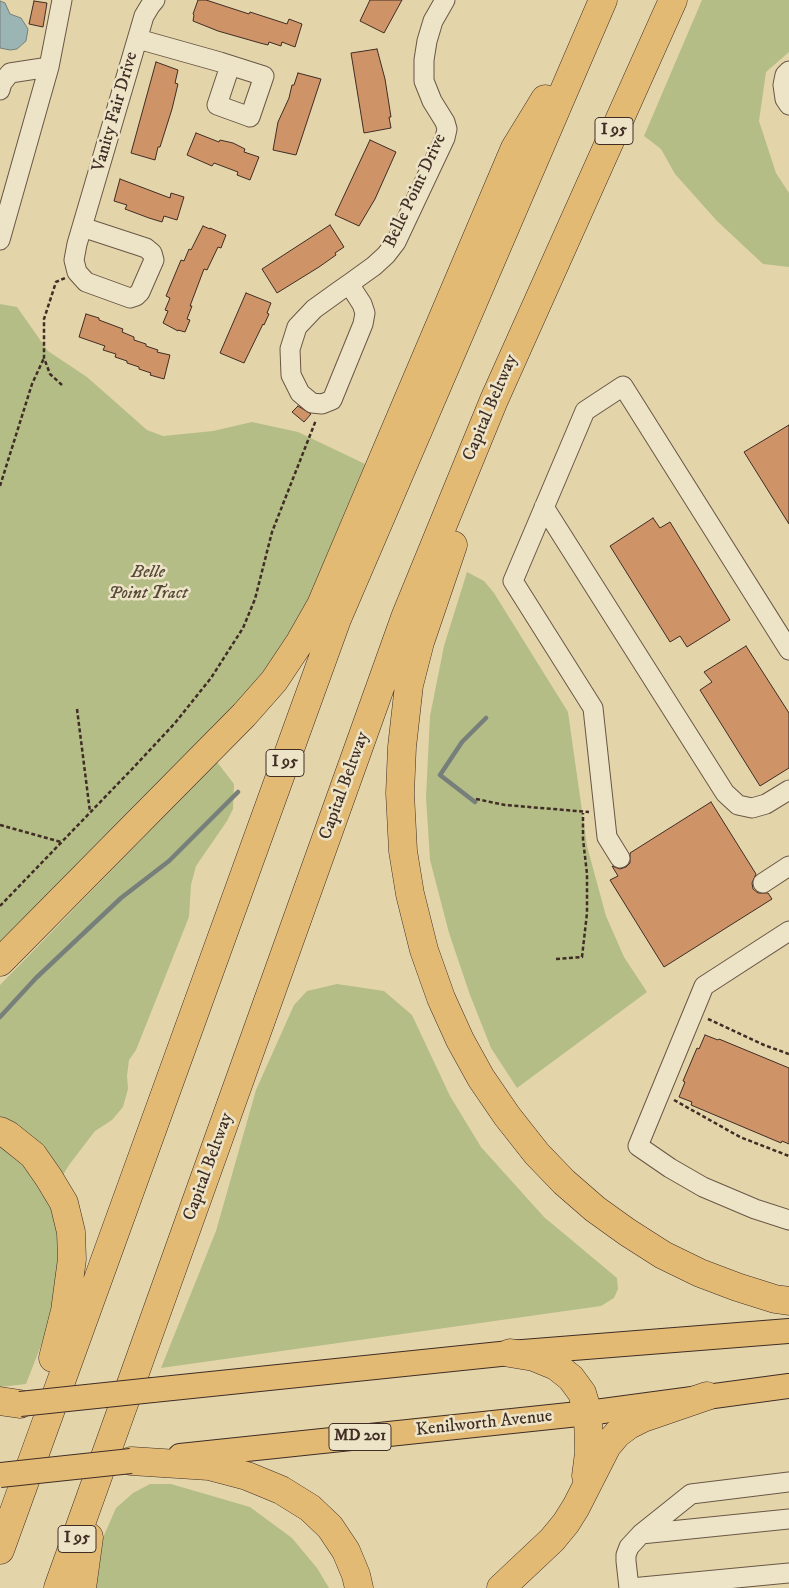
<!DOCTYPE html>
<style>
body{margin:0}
canvas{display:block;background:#e3d5a9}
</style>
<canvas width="789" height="1588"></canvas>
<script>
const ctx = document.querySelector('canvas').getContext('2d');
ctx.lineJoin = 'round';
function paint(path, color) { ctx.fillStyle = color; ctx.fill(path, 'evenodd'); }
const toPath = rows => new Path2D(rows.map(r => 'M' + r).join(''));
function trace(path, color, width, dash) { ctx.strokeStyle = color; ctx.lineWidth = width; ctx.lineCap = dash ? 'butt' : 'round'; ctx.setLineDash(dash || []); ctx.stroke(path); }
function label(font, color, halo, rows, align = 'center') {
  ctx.font = font + ' "IM FELL DW Pica",serif'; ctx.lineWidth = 5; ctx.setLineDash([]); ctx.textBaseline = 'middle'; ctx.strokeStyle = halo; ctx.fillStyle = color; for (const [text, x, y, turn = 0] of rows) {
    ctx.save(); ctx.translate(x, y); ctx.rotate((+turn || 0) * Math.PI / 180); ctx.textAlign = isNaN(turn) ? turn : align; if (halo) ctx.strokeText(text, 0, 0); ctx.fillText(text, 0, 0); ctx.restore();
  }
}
paint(toPath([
 [702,0,789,0,789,52,766,72,759,121,776,173,789,193,789,267,763,264,717,221,675,174,661,149,644,136],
 [0,304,17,307,48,351,87,377,147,430,163,436,213,431,252,422,298,432,365,464,302,614,264,674,235,709,0,946],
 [467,572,484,581,494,593,568,712,587,846,606,916,624,957,647,992,517,1088,491,1048,470,995,449,933,430,860,426,797,430,716,444,646],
 [217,762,234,784,233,809,227,821,196,866,191,885,189,917,136,1050,129,1060,127,1076,128,1089,123,1107,112,1120,95,1131,69,1165,50,1196,61,1239,56,1301,42,1343,26,1384,0,1387,0,985],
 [337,984,384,991,412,1015,450,1096,481,1147,544,1217,617,1278,618,1289,614,1298,601,1306,161,1368,216,1231,256,1090,294,1005,307,991],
 [150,1484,171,1484,250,1507,292,1538,317,1568,329,1588,92,1588,101,1542,116,1508,133,1493]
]), '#b5bd87');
const water = toPath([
 [0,1,5,3,10,14,21,18,28,29,26,41,17,49,10,50,0,48,0,1]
]);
paint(water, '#9bb5b5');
trace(water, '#777f7b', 1);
trace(toPath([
 [475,802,440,775,462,742,486,718],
 [0,1017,36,978,121,898,169,861,238,792]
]), '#777f7b', 4.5);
const building = toPath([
 [198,0,206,0,249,14,250,12,287,24,289,19,302,24,295,47,282,42,281,46,269,42,268,45,260,43,218,31,193,21,194,15,193,14,198,0],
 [370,0,402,0,384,33,360,21,370,0],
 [34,1,47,3,43,27,29,24,34,1],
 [377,49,385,79,391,117,389,117,391,128,364,133,351,53,377,49],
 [156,62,178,70,175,83,178,84,172,109,160,147,158,147,155,160,131,153,156,62],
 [298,73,321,79,296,155,273,150,278,122,289,98,292,85,294,85,298,73],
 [196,133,219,142,220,140,233,143,245,149,244,152,259,157,250,180,237,175,238,172,214,163,212,166,187,155,196,133],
 [370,140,396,152,375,199,359,226,335,215,370,140],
 [120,179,170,198,171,193,184,197,177,220,164,216,162,222,149,218,125,209,127,205,114,201,120,179],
 [330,225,344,247,335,253,336,255,319,267,277,293,262,269,330,225],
 [203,226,210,229,210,228,226,235,221,248,218,247,207,270,204,269,190,306,192,306,187,319,190,320,185,332,178,330,178,331,163,323,168,311,165,310,170,298,166,296,181,260,184,261,189,249,191,250,203,226],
 [246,293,271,303,267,313,269,314,264,325,263,324,244,363,220,353,246,293],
 [86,314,99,318,99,320,123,329,122,332,134,337,134,340,146,344,146,346,158,350,157,352,170,355,164,379,150,375,151,373,139,369,139,367,127,363,127,361,115,357,116,354,103,350,105,346,79,337,86,314],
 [298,406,311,414,304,422,292,412,298,406],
 [789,425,789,524,744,452,789,425],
 [653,518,660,528,670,522,730,620,687,647,680,636,670,642,610,546,653,518],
 [746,646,789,713,789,768,760,786,700,690,712,682,704,672,746,646],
 [711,802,756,874,752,883,753,889,758,893,768,893,772,899,664,967,610,880,618,876,612,866,620,869,626,867,630,863,630,853,711,802],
 [705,1035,718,1040,719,1039,789,1068,789,1144,782,1141,781,1143,691,1105,692,1102,679,1097,685,1082,683,1081,697,1048,699,1049,705,1035]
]);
paint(building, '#ce9367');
trace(building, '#402d25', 1);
const minor = toPath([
 [138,39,220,62,264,76,250,117,217,105,230,66],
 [789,71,785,75,783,85,785,99,789,105],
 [0,90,2,83,10,73,49,67],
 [82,227,146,248,152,253,154,260,140,292,136,296,130,298,86,282,77,272,74,260,77,244,144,16,150,6,155,0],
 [0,240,49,67,62,0],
 [349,284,362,304,365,313,363,324,332,400,322,404,312,403,300,393,291,375,290,349,297,327,314,309,339,291,349,284,374,266,386,255,396,242,445,138,447,129,445,122,432,101,424,81,424,60,427,41,433,21,445,0],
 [544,507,725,793,738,805,752,808,766,804,789,790],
 [620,858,607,837,593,708,513,581,585,411,623,386,789,650],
 [763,883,789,866],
 [789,931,704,986,638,1146,670,1168,703,1187,755,1209,789,1220],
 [641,1534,789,1519],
 [629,1588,626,1561,626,1555,629,1547,641,1534,691,1494,789,1482],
 [631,1588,789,1573]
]);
const major = toPath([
 [153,1390,510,1353,789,1331],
 [180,1456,588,1413,789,1386]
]);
const highway = toPath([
 [453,545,420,642,409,685,402,747,400,793,403,851,410,894,424,950,441,998,460,1040,481,1078,507,1116,537,1154,564,1182,595,1209,627,1232,663,1255,700,1273,737,1287,775,1299,789,1301],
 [0,962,244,715,274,681,300,642,321,605,515,148,545,99],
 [0,1131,8,1135,33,1155,49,1178,64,1203,71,1232,72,1259,65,1311,53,1358],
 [510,1353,534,1357,556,1366,571,1378,582,1393,588,1413,589,1453,586,1476],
 [0,1401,20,1404],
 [131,1461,209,1466,247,1476,281,1490,310,1508,330,1527,346,1551,356,1575,359,1588],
 [0,1550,337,619,603,0],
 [58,1588,406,615,494,400,673,0],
 [82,1588,89,1537],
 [501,1588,552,1540,566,1523,576,1507,607,1446,617,1434,629,1425,643,1418,707,1396]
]);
trace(minor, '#695746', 21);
trace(major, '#402d25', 26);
trace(highway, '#402d25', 29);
trace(toPath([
 [62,385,50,374,44,358,44,319,56,282,65,278],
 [0,486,32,384,44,358],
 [77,709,90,812],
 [476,799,505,805,589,812],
 [0,825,61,842],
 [0,906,133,768,175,723,211,678,243,628,255,599,272,532,316,420],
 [556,959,582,957,587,913,587,874,583,839,583,813],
 [708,1019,764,1045,789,1054],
 [674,1100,740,1137,789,1156]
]), '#402d25', 2.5, [4, 2.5]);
trace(minor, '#ede4c7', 19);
trace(major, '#e2ba74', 24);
trace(highway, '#e2ba74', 28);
const majorBridge = toPath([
 [20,1404,153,1390],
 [0,1475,131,1461]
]);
trace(majorBridge, '#402d25', 26, []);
trace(majorBridge, '#e2ba74', 24);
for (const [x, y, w] of [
 [614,131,38],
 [285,763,38],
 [360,1437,62],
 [77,1539,38]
]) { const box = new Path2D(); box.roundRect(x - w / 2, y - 13.5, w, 27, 4); ctx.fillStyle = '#ede4c7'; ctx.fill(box); trace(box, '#402d25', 1); }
label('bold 16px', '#402d25', null, [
 ["I 95",614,131],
 ["I 95",285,763],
 ["MD 201",360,1437],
 ["I 95",77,1539]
]);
label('18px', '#402d25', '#ede4c7', [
 ["Vanity Fair Drive",116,112,-74],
 ["Belle Point Drive",416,191,-65],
 ["Capital Beltway",491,408,-67],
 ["Capital Beltway",345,786,-70],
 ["Capital Beltway",209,1167,-70],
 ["Kenilworth Avenue",484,1424,-6]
]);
label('italic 18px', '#574a39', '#ede4c7', [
 ["Belle",148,573],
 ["Point Tract",148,594]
]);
</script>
